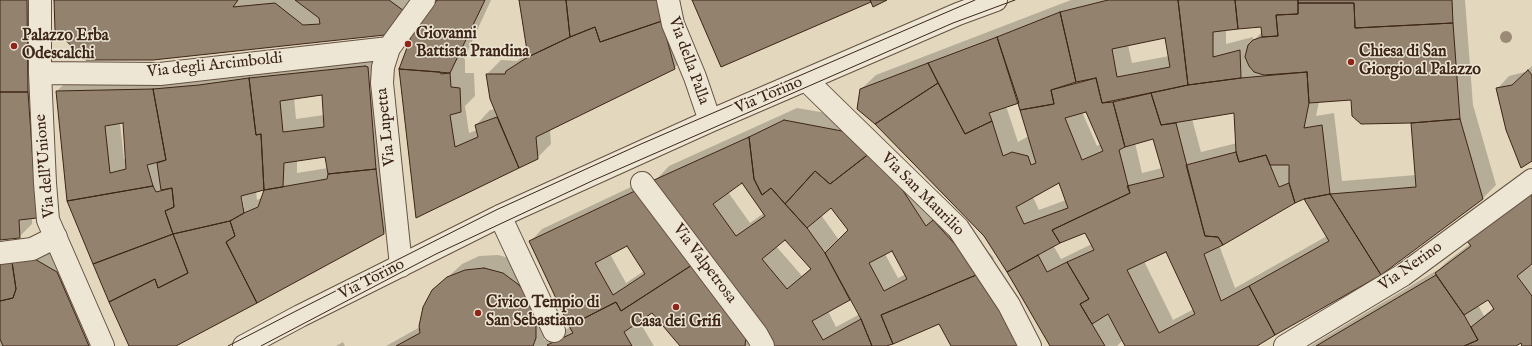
<!DOCTYPE html>
<style>
body{margin:0}
canvas{display:block;background:#e3d8be}
</style>
<canvas width="1532" height="346"></canvas>
<script>
const ctx = document.querySelector('canvas').getContext('2d');
ctx.lineJoin = 'round';
function paint(path, color) { ctx.fillStyle = color; ctx.fill(path, 'evenodd'); }
const toPath = rows => new Path2D(rows.map(r => 'M' + r).join(''));
function trace(path, color, width, dash) { ctx.strokeStyle = color; ctx.lineWidth = width; ctx.lineCap = dash ? 'butt' : 'round'; ctx.setLineDash(dash || []); ctx.stroke(path); }
function label(font, color, halo, rows, align = 'center') {
  ctx.font = font + ' "IM FELL English",serif'; ctx.lineWidth = 3; ctx.setLineDash([]); ctx.textBaseline = 'middle'; ctx.strokeStyle = halo; ctx.fillStyle = color; for (const [text, x, y, turn = 0] of rows) {
    ctx.save(); ctx.translate(x, y); ctx.rotate((+turn || 0) * Math.PI / 180); ctx.textAlign = isNaN(turn) ? turn : align; if (halo) ctx.strokeText(text, 0, 0); ctx.fillText(text, 0, 0); ctx.restore();
  }
}
paint(toPath([
 [0,0,39,0,32,224,19,237,0,239],
 [56,0,414,0,398,19,153,59],
 [438,0,491,0,464,59,465,59,465,73,474,73,475,96,465,106,469,133,477,130,476,125,490,110,495,109,487,74,501,60,517,61,528,53,520,0,676,8,688,54,674,68,550,129,551,144,537,158,416,217],
 [1071,0,1465,0,1473,105,1496,185,1482,199,1255,346,1126,346,1123,340,1117,346,1051,346,985,236,861,89,876,75],
 [1262,26,1263,31,1253,41,1253,37,1226,44,1226,29],
 [1166,37,1169,56,1132,63,1128,45],
 [1352,99,1411,122,1416,175,1342,181,1334,113,1316,116,1319,102],
 [1019,102,1030,138,1027,137,1018,142,1006,106],
 [1086,110,1101,144,1097,146,1082,112],
 [1235,112,1237,143,1201,152,1192,119],
 [1154,138,1162,168,1142,173,1135,143],
 [1287,164,1290,164,1290,171],
 [1060,182,1066,200,1039,210,1033,197],
 [1304,198,1327,236,1235,288,1219,245,1295,202],
 [1086,232,1092,244,1061,259,1053,245],
 [1167,251,1194,309,1173,320,1144,261],
 [379,52,398,219,383,234,174,346,130,346,57,91,71,77],
 [322,94,324,115,296,119,294,98],
 [124,122,126,158,124,159,120,123],
 [326,156,328,168,297,173,297,160],
 [265,189,263,197,257,200,256,191],
 [239,191,241,191,244,208,242,208],
 [1532,66,1532,160,1497,89,1509,76,1525,72],
 [797,108,855,118,883,141,884,140,994,258,993,259,1042,346,952,346,939,323,882,346,776,346,760,324,757,346,681,346,652,311,639,321,654,346,386,346,420,327,433,291,462,264,479,256,498,255,517,260,550,324,544,340,571,327,530,242,542,229,650,178,704,253,656,180,669,166],
 [743,182,764,213,750,223,728,192],
 [831,206,849,230,839,240,821,215],
 [785,238,811,268,802,276,776,246],
 [627,245,644,271,626,283,610,254],
 [892,249,906,274,898,278,885,254],
 [851,298,860,314,836,327,828,311],
 [47,244,110,346,0,346,0,253],
 [1470,244,1532,263,1530,265,1532,267,1532,346,1523,346,1521,342,1515,346,1310,346,1439,269,1449,260],
 [1489,298,1494,307,1484,316,1478,305],
 [343,342,345,346,336,346]
]), '#0003');
const building = toPath([
 [0,0,27,0,28,92,0,92,0,0],
 [54,0,238,0,233,7,275,3,303,25,320,24,319,18,295,0,389,0,404,11,385,35,153,60,86,60,55,30,54,0],
 [437,0,485,0,450,73,399,69,411,37,437,0],
 [519,0,566,0,570,37,528,57,519,0],
 [566,0,658,0,662,21,600,42,595,27,570,37,566,0],
 [692,0,870,0,871,2,721,67,692,0],
 [870,0,887,0,873,7,870,0],
 [1108,0,1178,0,1188,85,1102,103,1096,78,1076,82,1060,12,1108,0],
 [1165,38,1170,67,1117,77,1112,49,1165,38],
 [1178,0,1235,0,1238,29,1213,32,1213,57,1240,50,1241,78,1188,85,1178,0],
 [1235,0,1298,0,1298,14,1276,15,1278,36,1262,37,1261,27,1238,29,1235,0],
 [1298,0,1452,0,1453,23,1355,28,1354,3,1298,3,1298,0],
 [1298,3,1354,3,1355,28,1453,23,1460,119,1411,123,1361,124,1352,116,1351,100,1309,103,1307,72,1264,75,1254,72,1249,66,1245,57,1248,45,1253,40,1262,37,1278,36,1276,15,1298,14,1298,3],
 [1060,12,1076,82,1051,90,1054,104,1020,110,997,37,1060,12],
 [662,21,675,69,536,137,538,159,519,168,490,99,486,74,505,74,506,71,528,57,570,37,595,27,600,42,662,21],
 [997,37,1019,103,989,113,992,121,965,134,928,63,997,37],
 [928,63,938,83,875,124,857,109,860,89,928,63],
 [365,66,368,67,376,169,328,174,325,157,284,163,283,187,264,190,261,134,256,135,249,78,365,66],
 [322,95,324,127,283,132,280,101,322,95],
 [399,69,440,72,441,74,450,73,451,87,460,88,461,112,450,115,455,147,478,137,475,125,497,117,519,168,416,218,399,69],
 [1528,70,1532,75,1532,161,1521,168,1506,130,1496,88,1512,85,1528,70],
 [1307,72,1309,103,1304,128,1322,125,1330,194,1304,199,1295,203,1289,183,1289,165,1270,165,1266,155,1239,162,1236,152,1234,113,1161,125,1151,93,1188,85,1241,78,1307,72],
 [249,78,256,135,261,134,264,190,241,196,244,213,230,221,173,234,165,211,174,207,172,188,161,190,157,163,166,160,153,89,199,85,249,78],
 [1096,78,1102,103,1113,102,1125,147,1119,150,1130,193,1052,230,1060,243,1007,272,984,236,875,124,938,83,965,134,992,121,1003,156,1012,152,1028,156,1031,165,1036,163,1020,110,1054,104,1051,90,1096,78],
 [1086,112,1103,151,1082,160,1065,118,1086,112],
 [1059,183,1068,208,1024,224,1016,207,1059,183],
 [153,89,166,160,147,165,153,186,67,201,56,91,153,89],
 [123,123,126,169,110,173,105,126,123,123],
 [0,92,28,92,37,218,19,220,20,238,0,240,0,92],
 [1151,93,1161,125,1176,123,1205,236,1218,237,1223,245,1204,254,1221,301,1249,286,1275,335,1257,346,1125,346,1108,314,1092,324,1080,304,1089,299,1067,262,1094,250,1085,233,1060,243,1052,230,1130,193,1127,186,1164,177,1153,139,1125,147,1113,102,1151,93],
 [1166,252,1195,314,1159,333,1127,270,1166,252],
 [1460,119,1483,199,1381,275,1330,194,1416,187,1411,123,1460,119],
 [784,120,842,131,870,153,830,184,815,171,785,204,771,188,762,195,754,179,749,137,784,120],
 [749,137,754,179,762,195,771,188,807,228,825,253,850,300,812,321,823,340,861,319,872,346,774,346,654,180,749,137],
 [742,183,765,216,736,236,713,204,742,183],
 [785,240,811,269,787,289,762,259,785,240],
 [1236,152,1239,162,1266,155,1279,187,1289,183,1295,203,1223,245,1218,237,1205,236,1186,165,1236,152],
 [870,153,898,183,926,226,933,220,981,273,881,315,893,344,886,346,872,346,861,319,825,253,848,230,831,208,807,228,785,204,815,171,830,184,870,153],
 [892,251,907,279,884,291,869,263,892,251],
 [376,169,384,234,257,303,226,242,235,236,230,221,244,213,258,207,264,190,327,179,328,174,376,169],
 [153,186,156,192,172,188,174,207,165,211,173,234,93,264,67,201,153,186],
 [1532,188,1532,264,1517,276,1532,296,1532,346,1522,346,1521,343,1516,346,1464,346,1478,340,1471,327,1494,309,1488,300,1464,315,1435,273,1471,246,1466,240,1532,188],
 [637,190,692,265,621,311,616,302,569,326,529,241,637,190],
 [627,246,645,274,613,295,595,263,627,246],
 [1330,194,1381,275,1275,335,1249,286,1329,241,1304,199,1330,194],
 [230,221,235,236,226,242,257,303,176,346,129,346,109,302,155,279,158,288,188,273,173,234,230,221],
 [173,234,188,273,158,288,155,279,109,302,93,264,173,234],
 [1038,255,1047,272,1067,262,1089,299,1080,304,1105,346,1050,346,1007,272,1038,255],
 [33,258,57,272,89,346,3,346,0,339,0,301,13,298,16,289,12,262,33,258],
 [12,262,16,289,13,298,0,301,0,263,12,262],
 [692,265,746,337,745,346,680,346,652,313,624,332,632,346,548,346,547,345,573,333,569,326,616,302,621,311,692,265],
 [484,268,503,273,519,285,530,300,536,318,536,338,533,346,396,346,420,333,419,326,423,307,432,290,447,277,465,270,484,268],
 [981,273,1023,346,951,346,939,324,893,344,881,315,981,273],
 [1436,275,1464,315,1478,340,1464,346,1316,346,1436,275]
]);
paint(building, '#93826e');
trace(building, '#3d2517', 1);
const street = toPath([
 [40,0,40,73,45,183,48,220,103,346],
 [668,0,673,24,695,77,710,121],
 [40,73,160,74,389,48],
 [806,80,958,228,1009,305,1030,346],
 [642,183,757,335,763,346],
 [500,216,554,331],
 [0,253,32,249,56,237],
 [401,266,382,83,383,67,389,48,424,0],
 [244,346,300,316,500,216,710,121,958,14,996,0],
 [1285,346,1403,275,1532,180]
]);
trace(street, '#665241', 24);
trace(street, '#ede6d5', 22);
trace(toPath([
 [228,346,296,311,496,210,641,144,975,0],
 [261,346,436,254,594,180,953,23,1015,0]
]), '#3d2517', 1);
ctx.fillStyle = '#9b8a75';
for (const [x, y] of [
 [1506,37]
]) { ctx.beginPath(); ctx.arc(x, y, 6, 0, 2 * Math.PI); ctx.fill(); }
for (const [x, y, r, color] of [
 [408,44,4,"#8f2418"],
 [14,46,4,"#8f2418"],
 [1351,62,4,"#8f2418"],
 [676,307,4,"#8f2418"],
 [478,313,4,"#8f2418"]
]) { const dot = new Path2D(); dot.arc(x, y, r, 0, 2 * Math.PI); ctx.fillStyle = color; ctx.fill(dot); trace(dot, '#ede6d5', 1.5); }
label('bold 16px', '#3d2517', '#ede6d5', [
 ["Giovanni",416,35],
 ["Battista Prandina",416,53],
 ["Palazzo Erba",22,37],
 ["Odescalchi",22,55],
 ["Chiesa di San",1359,53],
 ["Giorgio al Palazzo",1359,71],
 ["Civico Tempio di",486,304],
 ["San Sebastiano",486,322],
 ["Casa dei Grifi",676,323,"center"]
], 'left');
label('16px', '#3d2517', '#ede6d5', [
 ["Via della Palla",688,61,70],
 ["Via degli Arcimboldi",215,66,-6],
 ["Via Torino",769,96,-23],
 ["Via Lupetta",387,127,-96],
 ["Via dell'Unione",46,166,-95],
 ["Via San Maurilio",922,195,45],
 ["Via Valpetrosa",704,264,53],
 ["Via Nerino",1411,267,-35],
 ["Via Torino",372,280,-27]
]);
</script>
